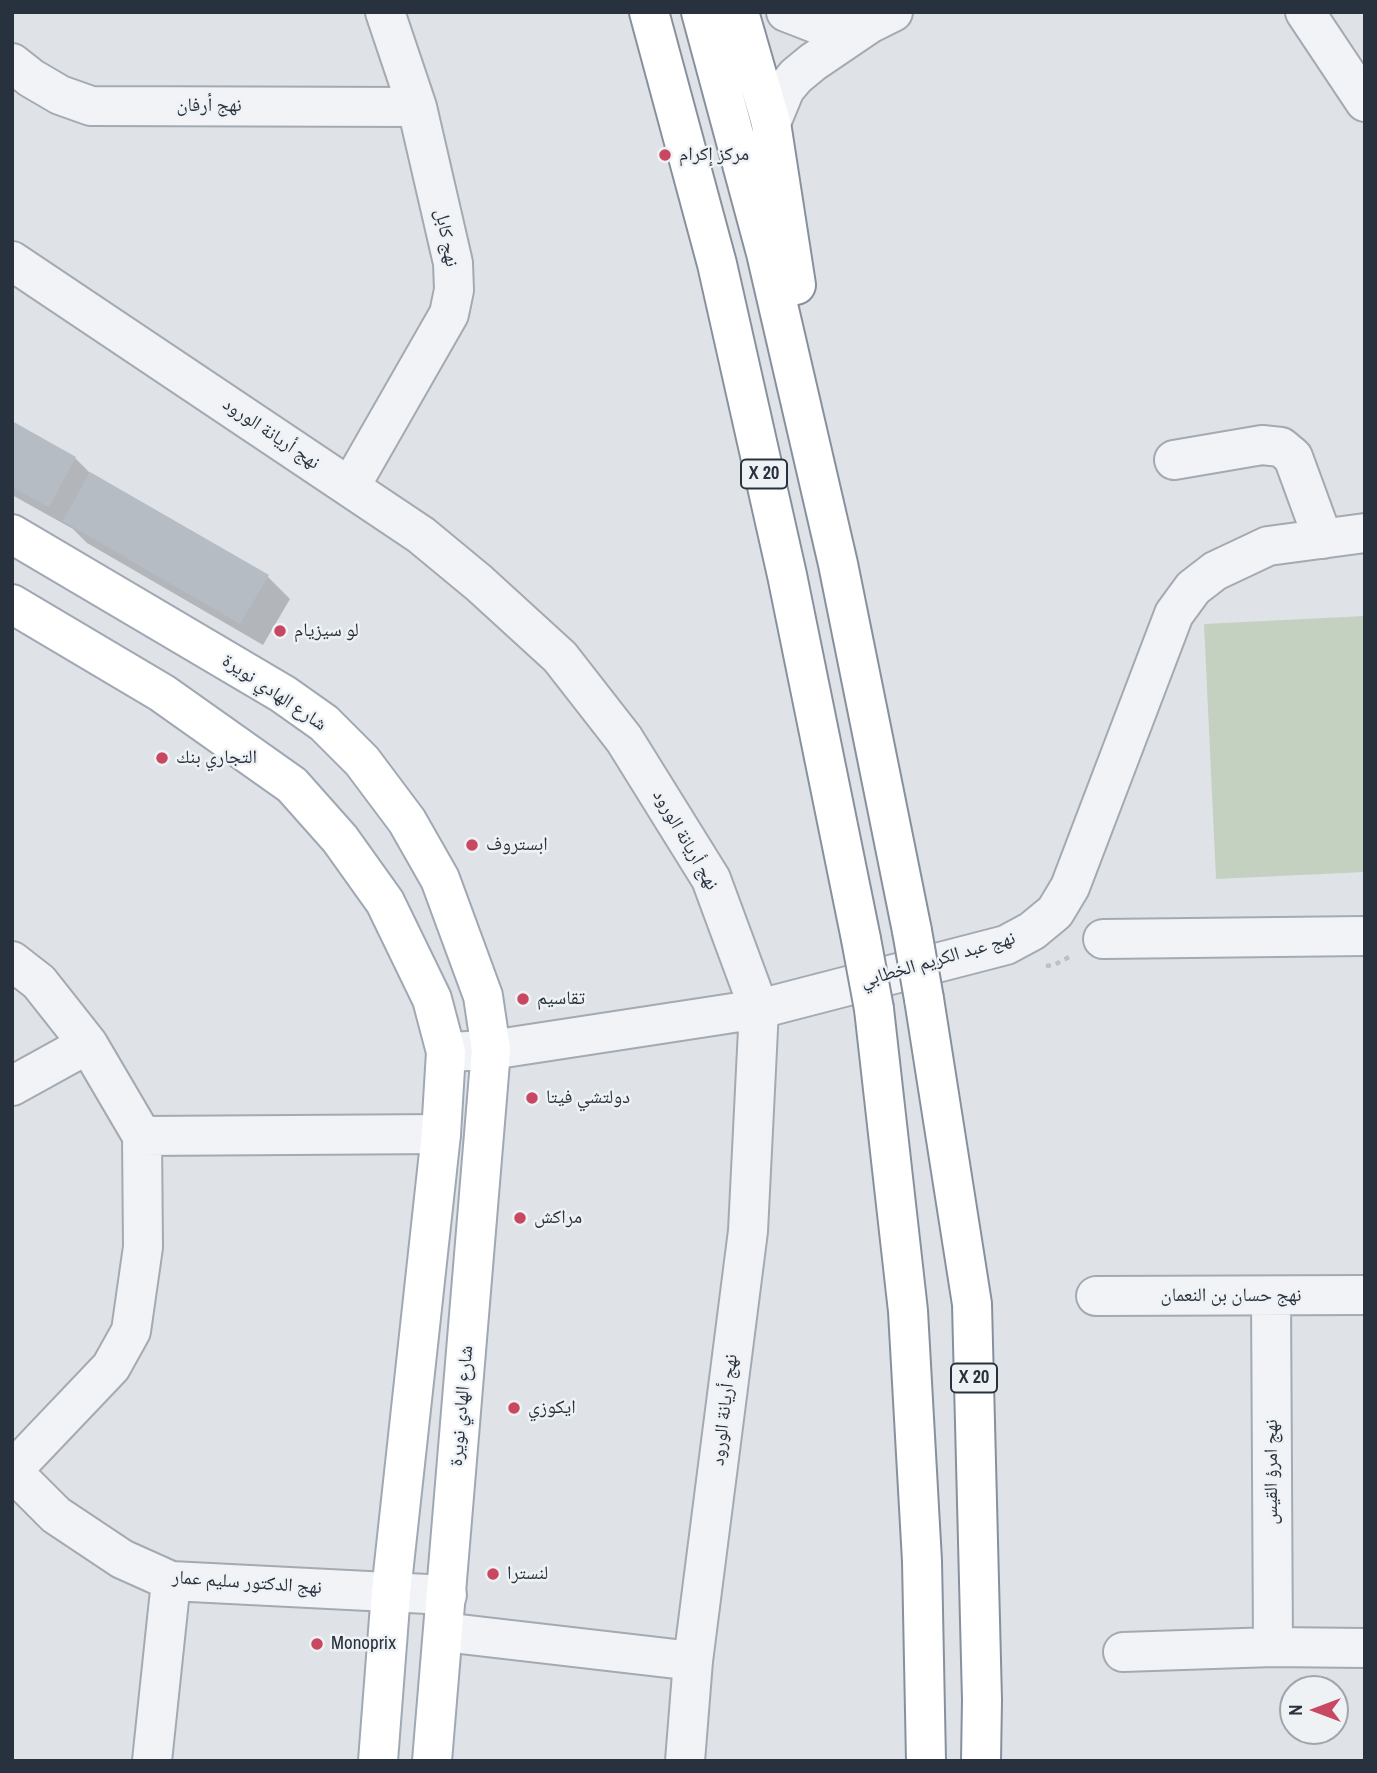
<!DOCTYPE html>
<meta charset="utf-8">
<style>
body{margin:0}
#map{position:relative;width:1377px;height:1773px;overflow:hidden;background:#dfe3e8;font-family:"Archivo Narrow",sans-serif}
canvas{display:block}
.frame{position:absolute;inset:0;border:14px solid #28313e;pointer-events:none}
.north{position:absolute;left:1279px;top:1675px;width:70px;height:70px;box-sizing:border-box;background:#eef2f5;border:2px solid #9fa5ac;border-radius:50%;rotate:270deg;font-size:19px;font-weight:700;line-height:28px;text-align:center;color:#28313e}
.north::after{content:'';display:block;margin:auto;width:24px;height:32px;background:#c94861;clip-path:polygon(50% 0,100% 100%,50% 72%,0 100%)}
</style>
<div id="map">
<canvas width="1377" height="1773"></canvas>
<div class="frame"></div>
<div class="north">N</div>
</div>
<script>
const ctx = document.querySelector('canvas').getContext('2d');
ctx.lineJoin = 'round';
function paint(path, color) { ctx.fillStyle = color; ctx.fill(path, 'evenodd'); }
const toPath = rows => new Path2D(rows.map(r => 'M' + r).join(''));
function trace(path, color, width, dash) { ctx.strokeStyle = color; ctx.lineWidth = width; ctx.lineCap = dash ? 'butt' : 'round'; ctx.setLineDash(dash || []); ctx.stroke(path); }
function label(font, color, halo, rows, align = 'center') {
  ctx.font = font + ' "Archivo Narrow","Noto Naskh Arabic",sans-serif'; ctx.lineWidth = 5; ctx.setLineDash([]); ctx.textBaseline = 'middle'; ctx.strokeStyle = halo; ctx.fillStyle = color; for (const [text, x, y, turn = 0] of rows) {
    ctx.save(); ctx.translate(x, y); ctx.rotate((+turn || 0) * Math.PI / 180); ctx.textAlign = isNaN(turn) ? turn : align; if (halo) ctx.strokeText(text, 0, 0); ctx.fillText(text, 0, 0); ctx.restore();
  }
}
paint(toPath([
 [1365,616,1365,872,1216,879,1204,624]
]), '#c5d1c0');
paint(toPath([
 [12,423,75,458,93,476,268,577,290,599,263,645,87,543,73,529,12,495]
]), '#0003');
paint(toPath([
 [12,421,76,457,49,507,12,487],
 [90,472,269,575,240,624,63,521]
]), '#b6bcc4');
const minor = toPath([
 [786,12,817,24,869,24],
 [1305,12,1365,102],
 [12,63,31,78,60,95,91,106,417,107],
 [771,123,785,89,796,76,813,62,869,24,893,12],
 [12,261,421,535,479,583,560,657,624,739,711,879,759,1009,748,1231,693,1661,685,1761],
 [1174,460,1262,445,1281,447,1293,457,1323,539],
 [350,487,449,314,454,290,453,263,417,107,385,12],
 [1103,939,1365,936],
 [12,961,39,982,88,1044,142,1136,143,1247,131,1331,111,1367,12,1471],
 [446,1052,491,1050,759,1009,1006,945,1032,931,1055,912,1070,887,1174,614,1193,588,1215,571,1268,546,1365,533],
 [12,1086,88,1044],
 [142,1136,441,1134],
 [1096,1296,1365,1295],
 [1271,1296,1273,1647],
 [12,1471,56,1515,122,1559,171,1581,447,1595],
 [443,1632,693,1661],
 [1123,1652,1273,1647,1365,1648],
 [152,1761,171,1581]
]);
const major = toPath([
 [12,534,283,694,324,723,362,761,407,821,440,879,483,996,491,1050,432,1761],
 [12,604,162,693,292,785,340,839,385,902,432,999,446,1052,441,1134,391,1592,378,1761]
]);
const highway = toPath([
 [649,12,717,264,787,575,861,939],
 [701,12,766,253,838,564,912,931],
 [739,12,771,123,796,285],
 [924,999,972,1304,982,1700,981,1761],
 [874,1009,908,1311,922,1561,926,1761]
]);
trace(minor, '#a4aab2', 42);
trace(major, '#9fa8b3', 42);
trace(highway, '#87919e', 42);
trace(toPath([
 [1046,966,1054,965,1073,955]
]), '#bdc1c6', 4.5, [5, 5]);
trace(minor, '#f2f3f6', 38);
trace(major, '#fff', 38);
trace(highway, '#fff', 38);
const highwayBridge = toPath([
 [912,931,924,999],
 [861,939,874,1009]
]);
trace(highwayBridge, '#87919e', 42, []);
trace(highwayBridge, '#fff', 38);
for (const [x, y, r, color] of [
 [665,155,7,"#c94861"],
 [280,631,7,"#c94861"],
 [162,758,7,"#c94861"],
 [472,845,7,"#c94861"],
 [523,999,7,"#c94861"],
 [532,1098,7,"#c94861"],
 [520,1218,7,"#c94861"],
 [514,1408,7,"#c94861"],
 [493,1574,7,"#c94861"],
 [317,1644,7,"#c94861"]
]) { const dot = new Path2D(); dot.arc(x, y, r, 0, 2 * Math.PI); ctx.fillStyle = color; ctx.fill(dot); trace(dot, '#eef2f5', 2.5); }
for (const [x, y, w] of [
 [764,474,46],
 [974,1378,46]
]) { const box = new Path2D(); box.roundRect(x - w / 2, y - 14.5, w, 29, 5); ctx.fillStyle = '#eef2f5'; ctx.fill(box); trace(box, '#28313e', 2); }
label('bold 18px', '#28313e', null, [
 ["X 20",764,474],
 ["X 20",974,1378]
]);
label('19px', '#28313e', '#eef2f5', [
 ["نهج أرفان",209,106],
 ["نهج كابل",446,238,79],
 ["نهج أريانة الورود",271,434,34],
 ["شارع الهادي نويرة",274,693,34],
 ["نهج أريانة الورود",685,840,60],
 ["نهج عبد الكريم الخطابي",938,960,-16],
 ["نهج حسان بن النعمان",1231,1296],
 ["شارع الهادي نويرة",462,1406,-85],
 ["نهج أريانة الورود",725,1410,-83],
 ["نهج امرؤ القيس",1272,1472,-90],
 ["نهج الدكتور سليم عمار",247,1583,4]
]);
label('19px', '#28313e', '#eef2f5', [
 ["مركز إكرام",679,155],
 ["لو سيزيام",294,631],
 ["التجاري بنك",176,758],
 ["ابستروف",486,845],
 ["تقاسيم",537,999],
 ["دولتشي فيتا",546,1098],
 ["مراكش",534,1218],
 ["ايكوزي",528,1408],
 ["لنسترا",507,1574],
 ["Monoprix",331,1644]
], 'left');
</script>
